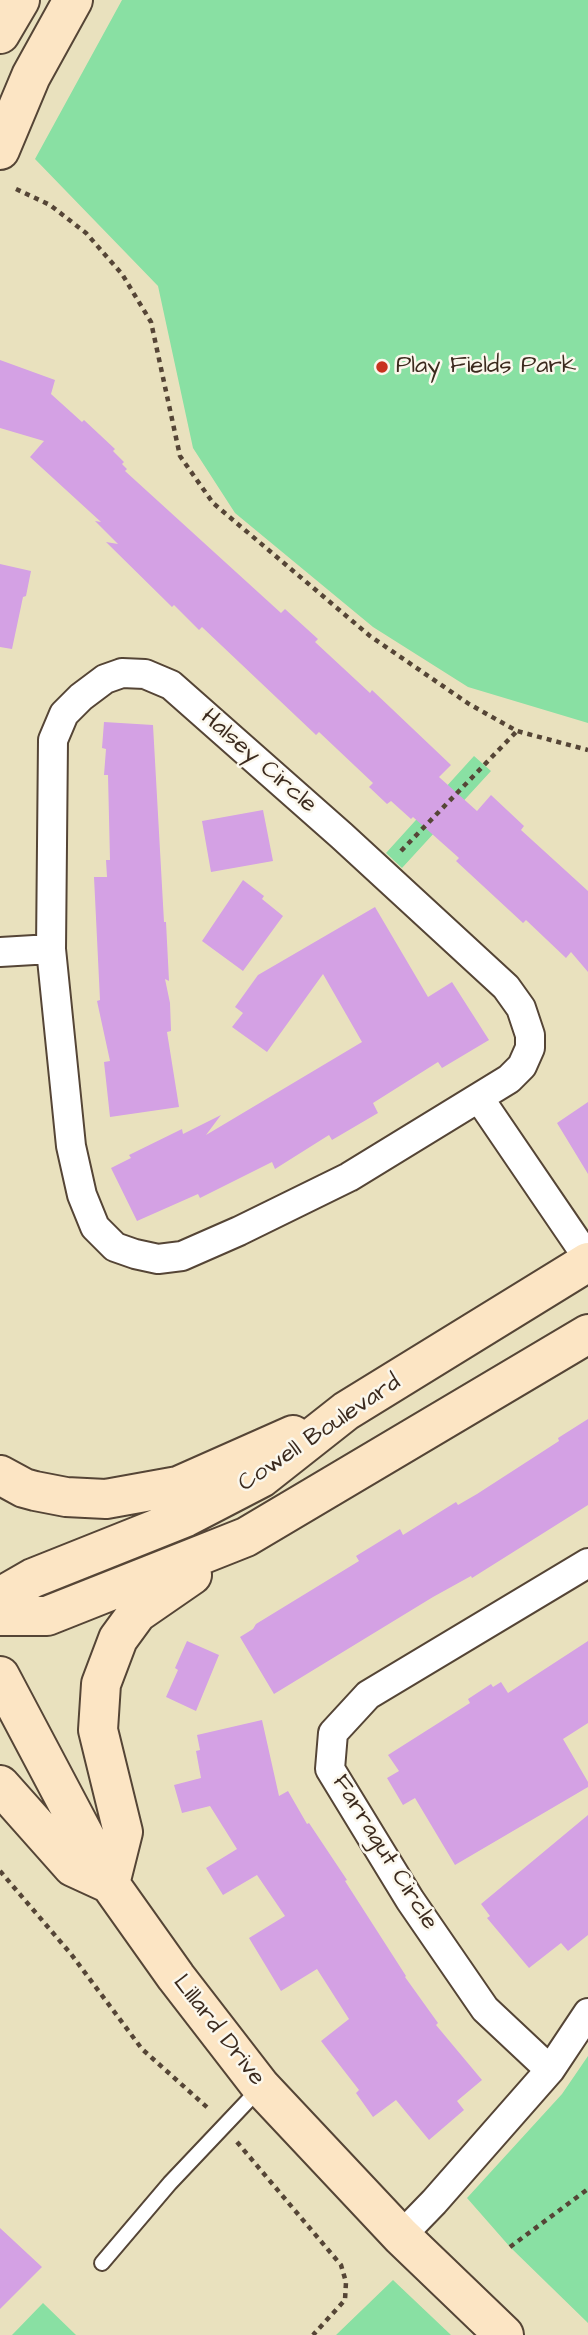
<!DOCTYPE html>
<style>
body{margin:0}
canvas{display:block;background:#e9e1be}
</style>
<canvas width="588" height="2335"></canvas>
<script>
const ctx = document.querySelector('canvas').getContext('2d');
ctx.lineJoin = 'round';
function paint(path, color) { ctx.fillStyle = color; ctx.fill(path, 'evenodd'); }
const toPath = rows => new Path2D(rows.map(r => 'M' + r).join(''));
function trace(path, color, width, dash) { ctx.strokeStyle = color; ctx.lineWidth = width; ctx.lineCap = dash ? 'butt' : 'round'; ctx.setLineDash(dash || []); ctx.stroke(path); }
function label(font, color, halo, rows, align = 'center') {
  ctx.font = font + ' "Architects Daughter",sans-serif'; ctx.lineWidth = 5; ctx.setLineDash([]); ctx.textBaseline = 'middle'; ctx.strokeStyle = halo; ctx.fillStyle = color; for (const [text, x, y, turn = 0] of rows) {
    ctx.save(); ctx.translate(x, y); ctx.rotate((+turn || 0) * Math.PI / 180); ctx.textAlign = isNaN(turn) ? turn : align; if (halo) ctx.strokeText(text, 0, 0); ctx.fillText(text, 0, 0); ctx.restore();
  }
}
paint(toPath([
 [122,0,588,0,588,723,468,687,373,627,235,513,193,448,158,286,35,159],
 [474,756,491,771,402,868,386,853],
 [588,2056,588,2323,510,2247,467,2198,562,2094],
 [393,2280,451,2335,336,2335],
 [43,2303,76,2335,12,2335]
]), '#89e0a3');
paint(toPath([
 [0,360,55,380,51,394,82,422,84,420,115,449,113,451,124,462,122,464,127,469,125,471,281,613,285,609,318,639,315,642,370,693,372,690,451,765,439,777,477,811,491,795,524,826,521,830,588,891,588,972,571,952,566,958,526,920,523,923,456,861,459,858,413,817,411,819,391,801,387,804,369,787,373,783,319,732,316,735,202,627,199,630,174,605,172,607,106,542,118,544,95,521,101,522,30,457,44,441,0,428],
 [0,564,31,571,26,596,23,597,12,649,0,647],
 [104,722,153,725,164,922,166,922,169,981,165,979,170,1003,171,1031,167,1032,179,1107,110,1117,104,1062,110,1061,97,1001,100,1000,94,877,107,877,106,860,110,860,108,775,104,775,106,749,102,748],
 [263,810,273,861,211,872,202,821],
 [243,880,264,896,262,899,283,916,243,971,202,941],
 [375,907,428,997,452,982,489,1040,442,1068,438,1062,373,1103,378,1113,332,1140,329,1135,275,1169,272,1162,200,1198,198,1194,137,1221,111,1168,131,1158,129,1155,182,1129,183,1134,221,1115,206,1135,362,1042,323,974,267,1052,232,1027,243,1013,235,1007,258,975],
 [588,1102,588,1174,557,1123],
 [588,1419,588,1505,472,1578,471,1576,433,1597,274,1694,240,1637,253,1629,256,1624,359,1561,356,1556,374,1545,400,1529,403,1535,456,1502,458,1505,477,1494,559,1441,558,1438],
 [187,1641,219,1655,196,1711,166,1697,178,1670,175,1668],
 [588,1641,588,1723,563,1739,588,1782,588,1787,455,1865,415,1798,403,1805,387,1778,399,1771,388,1755,470,1703,468,1699,491,1684,493,1687,501,1682,508,1693],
 [262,1720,279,1796,288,1791,307,1824,309,1823,347,1880,345,1881,406,1976,405,1977,438,2023,436,2025,482,2080,457,2101,464,2110,429,2140,396,2100,373,2117,356,2093,359,2090,321,2041,349,2019,317,1969,281,1991,249,1938,285,1916,257,1875,223,1895,206,1868,237,1849,210,1806,182,1813,174,1785,201,1778,196,1751,200,1750,197,1735],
 [588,1815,588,1935,568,1951,561,1943,529,1968,487,1918,490,1916,481,1904],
 [0,2228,42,2267,0,2309]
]), '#d4a1e4');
const lane = toPath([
 [102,2263,170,2183,260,2088]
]);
const street = toPath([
 [122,673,145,674,171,685,342,836,506,987,521,1008,530,1035,530,1048,522,1066,509,1079,349,1177,239,1231,182,1256,158,1259,135,1254,115,1247,95,1227,82,1195,71,1146,51,949,53,740,64,714,81,697,105,679,122,673],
 [0,952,51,949],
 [479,1098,588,1258],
 [550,2070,485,2009,410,1900,330,1769,333,1733,368,1695,588,1563],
 [401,2236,434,2202,550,2070,588,2013]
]);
const secondary = toPath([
 [0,34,20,0],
 [0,150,31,76,73,0],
 [0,1475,24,1488,35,1491,66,1497,106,1499,178,1486,293,1435],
 [0,1597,33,1578,186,1517,261,1478,346,1411,588,1262],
 [0,1616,47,1616,246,1537,588,1334],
 [0,1676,110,1884,176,1977,261,2087,401,2236,504,2335],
 [0,1785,73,1867,110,1884],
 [110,1884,123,1832,98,1730,101,1684,118,1639,137,1613,192,1575]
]);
trace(lane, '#554536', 18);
trace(street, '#554536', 32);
trace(secondary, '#554536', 42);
trace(toPath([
 [16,189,50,205,86,233,122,274,151,322,180,456,213,503,370,636,469,704,517,731,588,750],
 [401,851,517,731],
 [0,1871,71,1954,142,2049,209,2109],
 [237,2142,341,2265,346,2282,345,2300,313,2335],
 [510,2247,588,2189]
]), '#554536', 4.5, [5, 5]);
trace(lane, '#fff', 14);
trace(street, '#fff', 28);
trace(secondary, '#fce5c4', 38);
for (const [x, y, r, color] of [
 [382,367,7,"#c8321e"]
]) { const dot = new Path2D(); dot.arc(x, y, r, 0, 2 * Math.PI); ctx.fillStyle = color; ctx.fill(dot); trace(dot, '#fbf7ec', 2.5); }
label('24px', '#3b2a1e', '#fbf7ec', [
 ["Play Fields Park",396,367]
], 'left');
label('24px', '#3b2a1e', '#fbf7ec', [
 ["Halsey Circle",258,762,41],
 ["Cowell Boulevard",320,1434,-34],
 ["Farragut Circle",384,1853,58],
 ["Lillard Drive",218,2031,52]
]);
</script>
